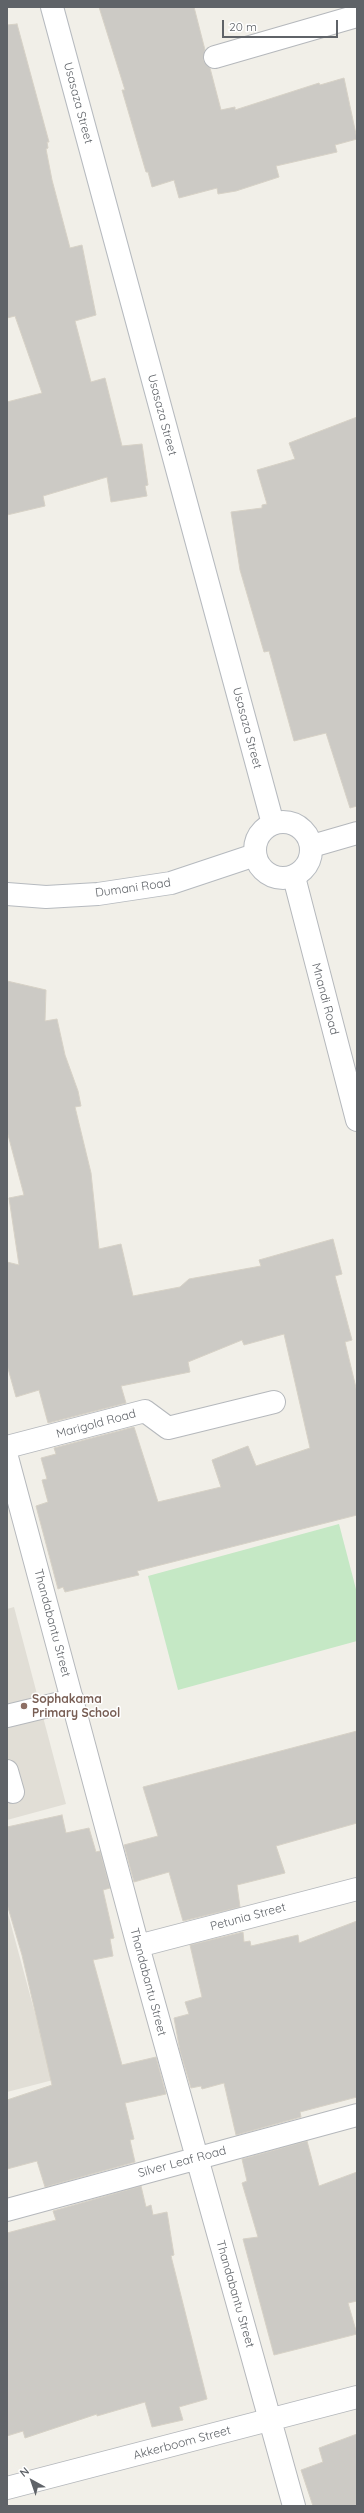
<!DOCTYPE html>
<style>
body{margin:0}
#map{position:relative;width:364px;height:2513px;overflow:hidden;background:#f1efe8;font-family:Quicksand,sans-serif}
canvas{display:block}
.frame{position:absolute;inset:0;border:8px solid #5f6368;pointer-events:none}
.north{position:absolute;left:12px;top:2461px;width:40px;height:40px;-webkit-text-stroke:3px #fff;paint-order:stroke;rotate:320deg;font-size:11px;font-weight:700;line-height:16px;text-align:center;color:#5f6368}
.north::after{content:'';display:block;margin:auto;width:14px;height:18px;background:#5f6368;clip-path:polygon(50% 0,100% 100%,50% 72%,0 100%)}
.scale{position:absolute;left:222px;top:20px;width:116px;height:18px;box-sizing:border-box;border:2px solid #5f6368;border-top:0;padding-left:5px;font-size:12px;line-height:14px;white-space:nowrap;color:#5f6368;-webkit-text-stroke:3px #fff;paint-order:stroke}
</style>
<div id="map">
<canvas width="364" height="2513"></canvas>
<div class="frame"></div>
<div class="north">N</div>
<div class="scale">20 m</div>
</div>
<script>
const ctx = document.querySelector('canvas').getContext('2d');
ctx.lineJoin = 'round';
function paint(path, color) { ctx.fillStyle = color; ctx.fill(path, 'evenodd'); }
const toPath = rows => new Path2D(rows.map(r => 'M' + r).join(''));
function trace(path, color, width, dash) { ctx.strokeStyle = color; ctx.lineWidth = width; ctx.lineCap = dash ? 'butt' : 'round'; ctx.setLineDash(dash || []); ctx.stroke(path); }
function label(font, color, halo, rows, align = 'center') {
  ctx.font = font + ' Quicksand,sans-serif'; ctx.lineWidth = 3; ctx.setLineDash([]); ctx.textBaseline = 'middle'; ctx.strokeStyle = halo; ctx.fillStyle = color; for (const [text, x, y, turn = 0] of rows) {
    ctx.save(); ctx.translate(x, y); ctx.rotate((+turn || 0) * Math.PI / 180); ctx.textAlign = isNaN(turn) ? turn : align; if (halo) ctx.strokeText(text, 0, 0); ctx.fillText(text, 0, 0); ctx.restore();
  }
}
paint(toPath([
 [14,1607,66,1804,7,1820,7,1609],
 [7,1910,53,2080,7,2092]
]), '#e1ded6');
paint(toPath([
 [339,1524,357,1593,357,1641,178,1690,148,1576]
]), '#c5e8c5');
const building = toPath([
 [99,7,194,7,205,50,203,60,210,68,221,110,235,107,235,110,319,83,320,85,344,78,357,139,335,145,337,152,276,166,279,177,236,191,218,194,217,188,179,198,174,180,152,187,148,172,146,172,122,90,125,90,99,7],
 [17,24,49,142,47,142,48,148,46,149,52,180,70,248,82,245,96,315,75,321,91,382,105,378,122,446,142,444,148,485,145,486,147,496,111,502,107,477,43,496,45,506,7,515,7,402,42,393,15,316,7,318,7,25,17,24],
 [357,417,357,806,350,808,326,733,294,741,269,651,264,652,240,570,231,512,262,508,262,505,267,504,257,470,295,459,289,443,357,417],
 [7,981,46,990,45,1021,57,1019,65,1055,78,1091,81,1106,75,1107,91,1173,99,1249,121,1244,133,1296,180,1287,189,1279,261,1266,259,1260,333,1239,342,1274,335,1276,352,1340,345,1342,357,1392,357,1515,137,1571,139,1575,65,1592,63,1587,58,1589,36,1506,48,1502,42,1480,47,1479,41,1458,56,1454,54,1448,134,1427,158,1502,221,1487,212,1460,248,1446,256,1466,310,1448,284,1334,244,1345,242,1340,188,1362,190,1372,121,1386,126,1403,48,1423,39,1390,16,1397,7,1365,7,1262,19,1265,9,1198,24,1195,7,1131,7,981],
 [357,1731,357,1823,276,1846,285,1873,237,1885,240,1907,183,1921,169,1872,134,1882,124,1845,158,1836,143,1787,357,1731],
 [62,1815,66,1833,89,1828,96,1852,100,1851,110,1888,103,1890,114,1938,110,1939,113,1956,93,1960,122,2065,156,2057,166,2094,125,2103,134,2139,130,2140,135,2162,45,2187,37,2161,7,2169,7,2100,52,2085,22,1955,7,1904,7,1827,62,1815],
 [357,1921,357,2097,300,2112,301,2117,236,2135,224,2083,202,2089,201,2086,191,2088,180,2051,174,2018,189,2014,185,2002,202,1997,190,1945,243,1932,244,1942,250,1941,251,1946,298,1935,299,1943,357,1921],
 [307,2141,319,2186,357,2172,357,2301,348,2303,357,2334,274,2355,243,2239,258,2237,242,2183,247,2181,242,2159,307,2141],
 [141,2186,146,2207,151,2205,153,2215,167,2212,174,2255,171,2256,207,2399,179,2407,183,2420,152,2427,145,2402,97,2416,97,2414,25,2438,23,2431,7,2436,7,2233,56,2220,53,2211,141,2186],
 [357,2434,357,2506,313,2506,301,2470,323,2462,319,2448,357,2434]
]);
paint(building, '#cccac5');
trace(building, '#d6d1c6', 1);
const lane = toPath([
 [7,1716,73,1700],
 [7,1771,13,1792]
]);
const street = toPath([
 [215,57,357,16],
 [312,846,357,833],
 [294,877,357,1120],
 [7,1447,145,1411,168,1428,274,1402],
 [7,1457,138,1946,294,2506],
 [138,1946,357,1889],
 [7,2210,357,2115],
 [7,2488,357,2397]
]);
const secondary = toPath([
 [52,7,273,824],
 '255 850a28 28 0 1 1 56 0a28 28 0 1 1-56 0Z',
 [7,894,46,897,98,894,171,883,255,855]
]);
trace(lane, '#b5b8bc', 24);
trace(street, '#b5b8bc', 24);
trace(secondary, '#b6babf', 24);
trace(lane, '#fff', 22);
trace(street, '#fff', 22);
trace(secondary, '#fff', 22);
for (const [x, y, r, color] of [
 [24,1706,4,"#8d6e63"]
]) { const dot = new Path2D(); dot.arc(x, y, r, 0, 2 * Math.PI); ctx.fillStyle = color; ctx.fill(dot); trace(dot, '#fff', 1.5); }
label('12px', '#5f6368', '#fff', [
 ["Usasaza Street",78,103,75],
 ["Usasaza Street",162,415,75],
 ["Usasaza Street",247,728,75],
 ["Dumani Road",133,888,-8],
 ["Mnandi Road",325,999,75],
 ["Marigold Road",96,1424,-15],
 ["Thandabantu Street",52,1623,75],
 ["Petunia Street",248,1917,-15],
 ["Thandabantu Street",148,1982,75],
 ["Silver Leaf Road",182,2162,-15],
 ["Thandabantu Street",235,2294,74],
 ["Akkerboom Street",182,2443,-15]
]);
label('bold 12px', '#785e54', '#fff', [
 ["Sophakama",32,1699],
 ["Primary School",32,1713]
], 'left');
</script>
